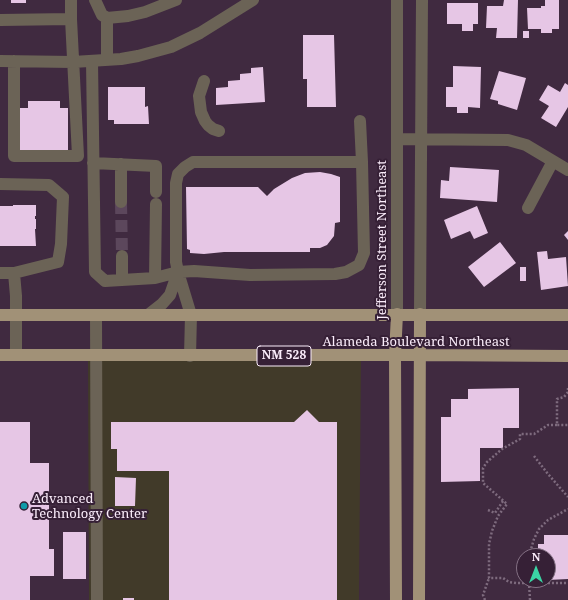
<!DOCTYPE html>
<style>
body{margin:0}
#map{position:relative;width:568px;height:600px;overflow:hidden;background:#402a40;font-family:"Noto Serif",serif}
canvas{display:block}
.north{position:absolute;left:516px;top:548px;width:40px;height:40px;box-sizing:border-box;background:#362036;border:1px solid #857285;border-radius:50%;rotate:0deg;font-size:11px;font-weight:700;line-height:16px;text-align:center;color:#fbedfb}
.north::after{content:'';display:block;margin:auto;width:14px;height:18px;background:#3bd4a4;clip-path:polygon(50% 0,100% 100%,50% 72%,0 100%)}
</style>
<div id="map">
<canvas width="568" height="600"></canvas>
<div class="north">N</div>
</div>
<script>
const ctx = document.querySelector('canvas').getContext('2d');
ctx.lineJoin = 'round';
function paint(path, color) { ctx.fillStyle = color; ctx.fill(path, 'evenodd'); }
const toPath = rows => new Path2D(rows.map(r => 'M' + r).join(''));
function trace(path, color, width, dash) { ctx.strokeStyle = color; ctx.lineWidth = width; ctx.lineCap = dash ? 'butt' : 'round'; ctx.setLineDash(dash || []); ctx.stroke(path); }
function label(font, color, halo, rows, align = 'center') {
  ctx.font = font + ' "Noto Serif",serif'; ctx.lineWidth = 4; ctx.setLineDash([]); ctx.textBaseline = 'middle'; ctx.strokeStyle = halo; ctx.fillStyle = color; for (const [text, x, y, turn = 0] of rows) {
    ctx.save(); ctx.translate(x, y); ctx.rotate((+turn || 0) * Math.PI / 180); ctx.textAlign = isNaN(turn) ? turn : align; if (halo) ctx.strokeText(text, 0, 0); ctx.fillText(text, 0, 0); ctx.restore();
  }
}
paint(toPath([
 [361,357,359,600,89,600,88,359]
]), '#413a29');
paint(toPath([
 [11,0,26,0,26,3,11,3],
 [504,0,518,0,517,38,496,38,497,28,486,28,487,6,503,6],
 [545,0,559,0,559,29,552,29,552,33,541,33,541,29,528,29,527,8,541,8,541,6,545,6],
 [447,3,478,3,478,24,473,24,473,31,462,31,462,24,447,24],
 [523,31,529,31,529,38,523,38],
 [303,35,334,35,336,107,307,107,307,79,303,79],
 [453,66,481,67,480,108,468,107,468,113,457,113,457,107,446,107,446,87,453,87],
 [263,67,265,102,216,105,216,88,228,87,228,81,240,80,240,74,251,73,251,68],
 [499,71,526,78,517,110,498,104,498,101,490,99],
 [565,83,568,85,568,107,556,127,541,118,549,106,539,100,548,85,560,92],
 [108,87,145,87,145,107,148,106,149,124,114,124,114,120,108,120],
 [28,101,60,101,60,108,68,108,68,150,20,150,20,108,28,108],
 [450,167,499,170,497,202,440,198,441,180,449,181],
 [320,172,331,174,340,177,340,222,335,223,334,236,327,245,320,248,310,248,310,252,224,252,204,254,190,253,190,250,187,249,186,187,258,187,267,196,274,189,292,178,305,173],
 [13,205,36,205,36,216,35,216,35,219,36,219,36,229,35,229,36,246,0,246,0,206,13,206],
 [477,206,488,233,474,239,470,231,451,239,444,220],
 [568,231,568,240,564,235],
 [500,242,516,263,484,287,468,267],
 [547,251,548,259,566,257,568,286,541,290,537,252],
 [520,267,526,267,526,281,520,281],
 [519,388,519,428,503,428,503,448,480,448,480,481,441,482,441,417,451,417,451,399,468,399,468,389],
 [307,410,319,422,337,422,337,600,169,600,169,471,117,471,117,449,111,449,111,422,294,422],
 [0,422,30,422,30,463,49,463,49,549,54,549,54,576,30,576,30,600,0,600],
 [115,477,136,478,135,506,115,506],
 [63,532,86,532,86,579,63,579],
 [544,535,568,535,568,579,548,580,548,556,538,556,538,544,544,544],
 [123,598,134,598,134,600,123,600]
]), '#e6c6e5');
trace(toPath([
 [121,202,122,256]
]), '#5c475c', 12, [12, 6]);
trace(toPath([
 [568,388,568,392,564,397,557,399,557,425,568,425],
 [534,456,548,474,568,497],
 [488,510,495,513,503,501],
 [529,556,534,539,539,529,548,520,568,509],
 [529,580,529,583,516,583,509,582,503,578,489,578,489,544,492,531,498,516,507,504,483,483,483,468,487,462,502,449,520,439,520,434,534,434,548,425,557,425],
 [485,600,483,595,489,578],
 [530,600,529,583,568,583]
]), '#7e6b7e', 2.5, [2, 2]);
trace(toPath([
 [95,0,102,15,107,18,107,60],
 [107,18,128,16,145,12,176,0],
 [0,20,71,19],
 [0,61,73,62,121,59,138,56,171,47,200,33,253,0],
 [14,61,14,156,78,156,71,19,71,0],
 [92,61,95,272,105,281,155,278,178,272],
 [204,81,199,96,201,112,205,121,208,125,213,129,219,131],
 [360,121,362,162],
 [397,139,508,140,526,145,568,170],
 [93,163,156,166,156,192],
 [121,164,121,202],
 [0,184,49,185,63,197,61,244,58,262,14,273,0,273],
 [528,208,553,161],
 [122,256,122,280],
 [14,273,16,296,16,355],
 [155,278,156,204],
 [397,314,397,0],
 [420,314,422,0],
 [96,315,97,600],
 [148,315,162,304,170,295,178,272,176,262,176,183,178,174,185,167,193,162,362,162,364,253,359,265,346,272,335,274,250,275,194,271,178,272,191,315,190,356]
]), '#6b6356', 12);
trace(toPath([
 [0,315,568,315],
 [0,355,420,355,568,356],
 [396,600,395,355,397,314],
 [419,600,420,314]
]), '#a19177', 12);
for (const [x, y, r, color] of [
 [24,506,4,"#0f9aa8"]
]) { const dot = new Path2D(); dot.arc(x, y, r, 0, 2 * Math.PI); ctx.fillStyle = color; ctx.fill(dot); trace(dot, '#362036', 1.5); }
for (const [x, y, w] of [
 [284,356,54]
]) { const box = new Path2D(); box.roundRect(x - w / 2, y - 10, w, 20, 3); ctx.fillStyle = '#362036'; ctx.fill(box); trace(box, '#fbedfb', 1); }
label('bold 12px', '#fbedfb', null, [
 ["NM 528",284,356]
]);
label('13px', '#fbedfb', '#362036', [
 ["Jefferson Street Northeast",382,240,-90],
 ["Alameda Boulevard Northeast",416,342]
]);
label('13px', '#fbedfb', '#362036', [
 ["Advanced",32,499],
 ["Technology Center",32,514]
], 'left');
</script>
